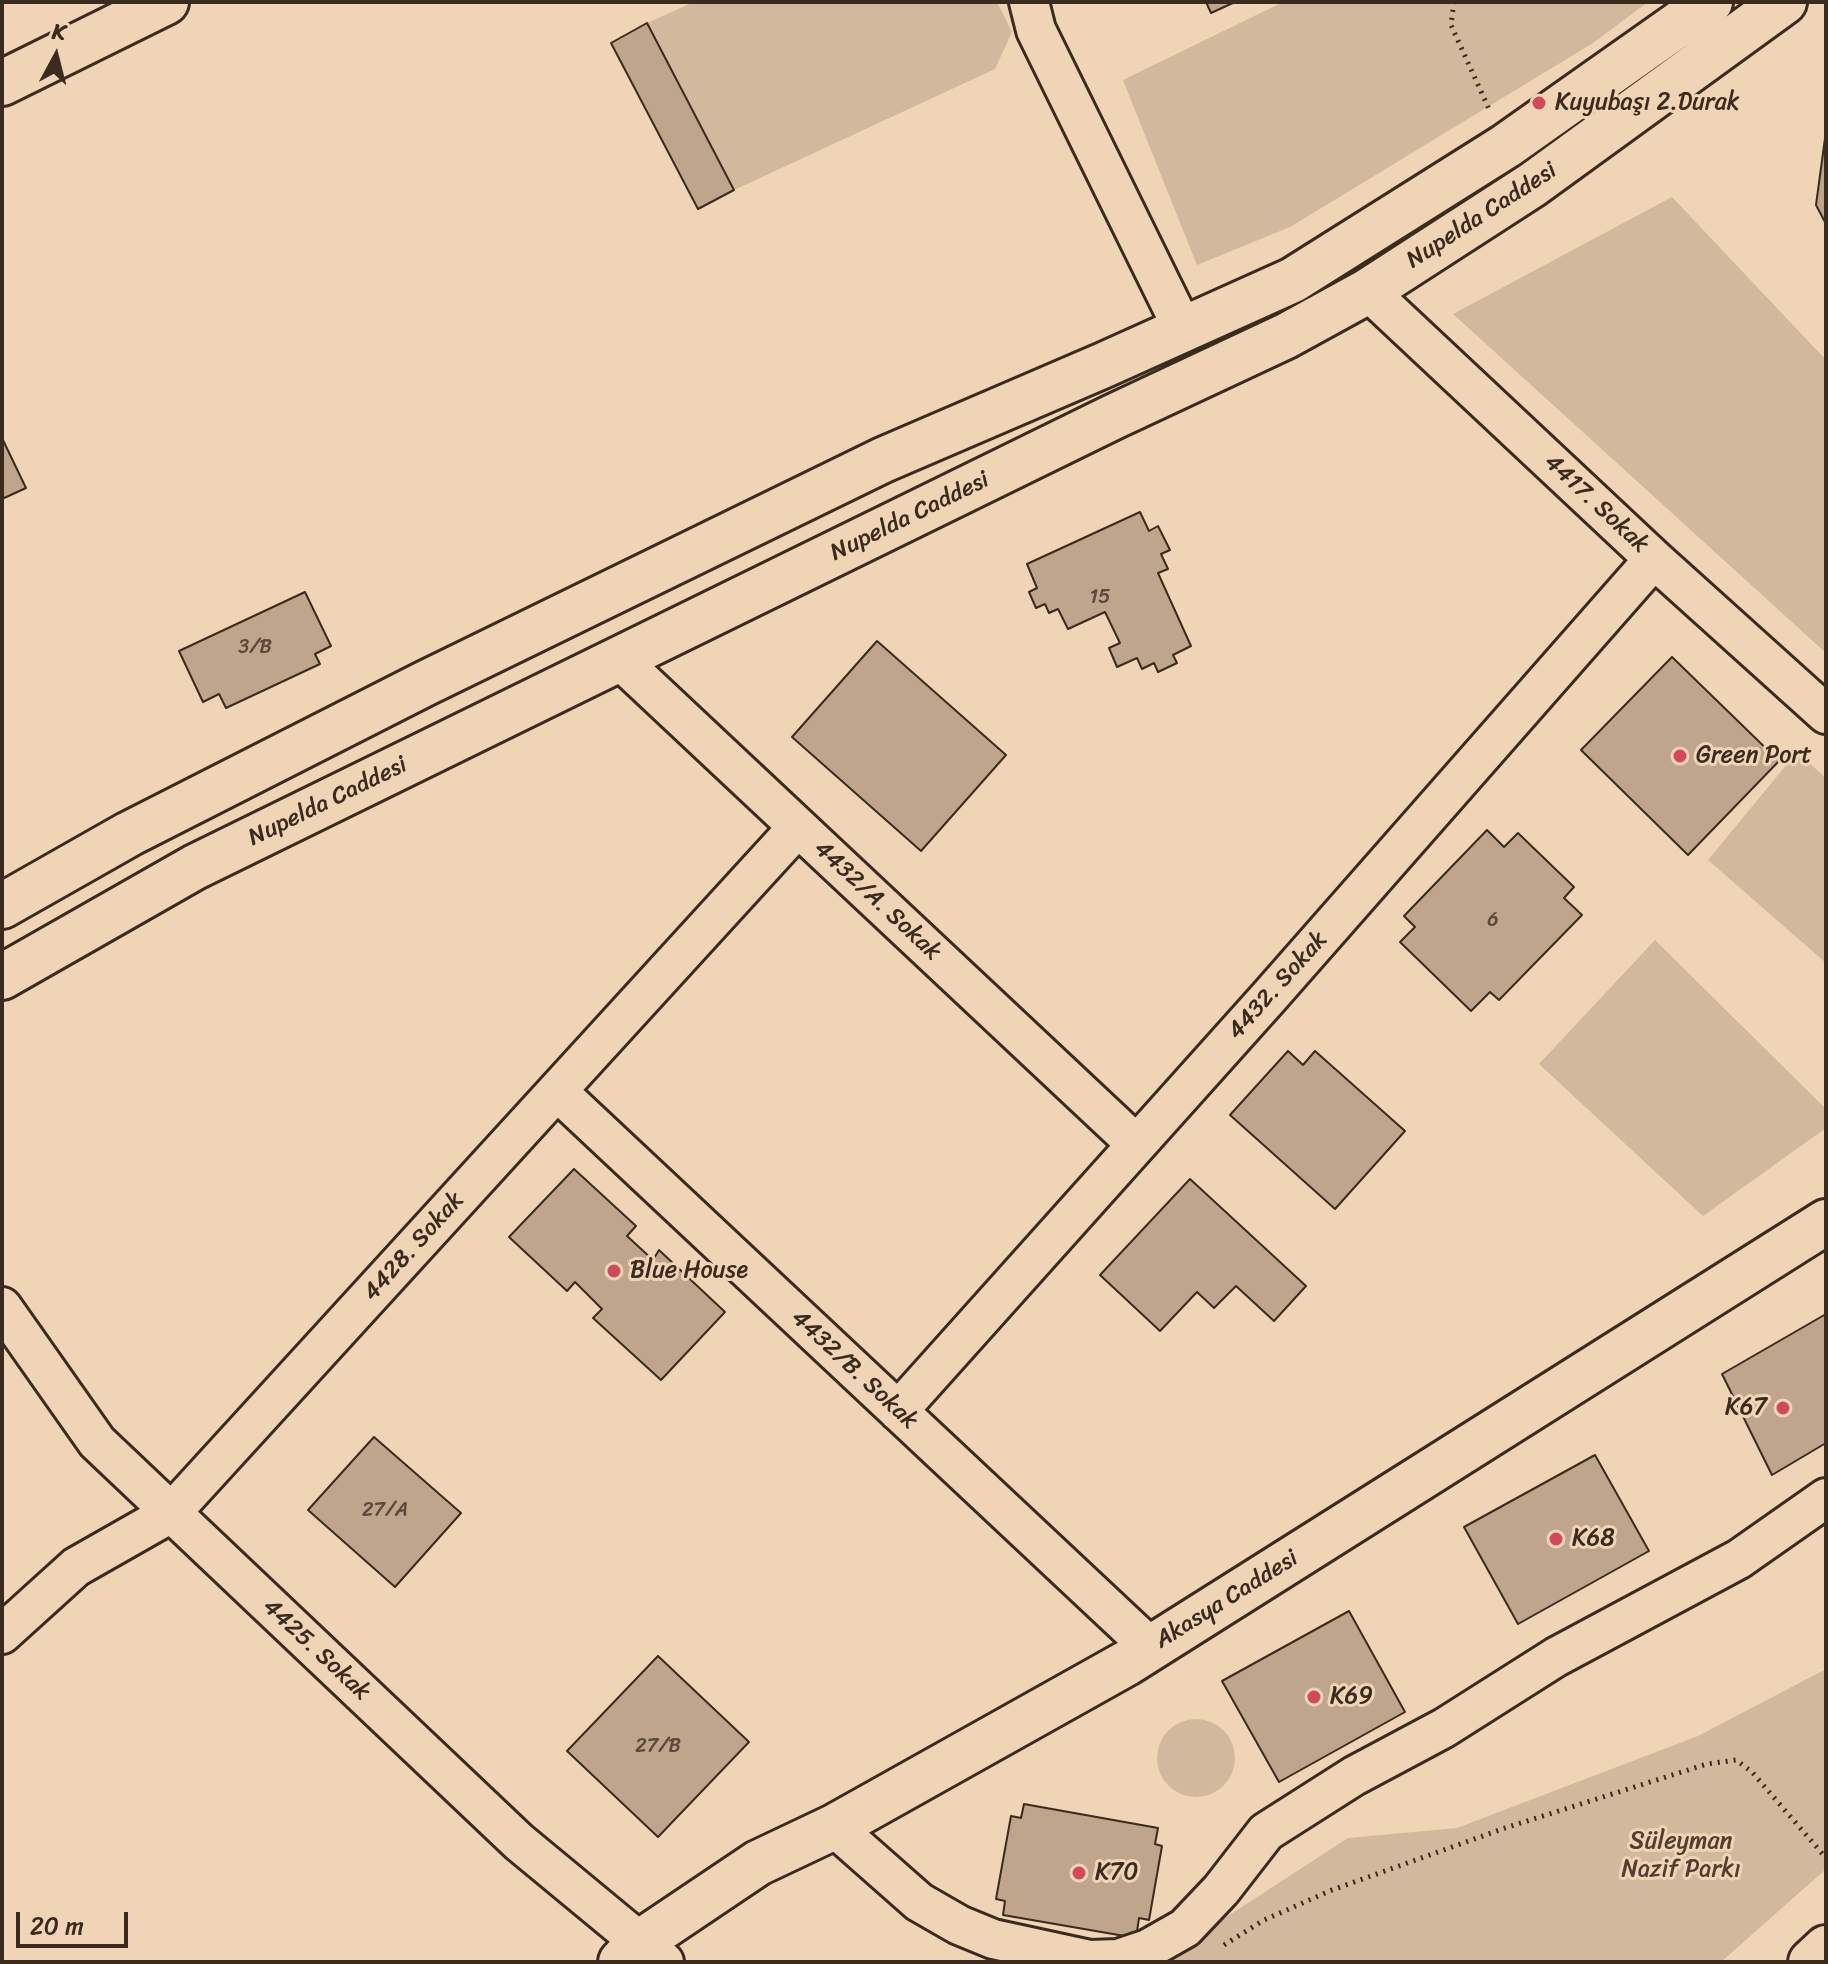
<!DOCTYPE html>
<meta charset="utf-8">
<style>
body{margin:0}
#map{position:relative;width:1828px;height:1964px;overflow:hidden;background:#f0d4b6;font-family:Sriracha,sans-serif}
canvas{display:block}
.frame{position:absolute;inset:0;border:4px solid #3b2a1e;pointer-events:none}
.north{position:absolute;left:16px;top:16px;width:80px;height:80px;-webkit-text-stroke:6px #f0d4b6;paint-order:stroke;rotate:7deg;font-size:22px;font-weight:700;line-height:32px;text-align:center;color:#3b2a1e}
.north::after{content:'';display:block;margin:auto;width:28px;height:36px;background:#3b2a1e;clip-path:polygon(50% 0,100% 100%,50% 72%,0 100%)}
.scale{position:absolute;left:16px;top:1912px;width:112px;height:36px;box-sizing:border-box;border:4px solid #3b2a1e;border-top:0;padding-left:10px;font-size:24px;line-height:28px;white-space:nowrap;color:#3b2a1e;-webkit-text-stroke:6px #f0d4b6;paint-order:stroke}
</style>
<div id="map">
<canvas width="1828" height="1964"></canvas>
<div class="frame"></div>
<div class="north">K</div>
<div class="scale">20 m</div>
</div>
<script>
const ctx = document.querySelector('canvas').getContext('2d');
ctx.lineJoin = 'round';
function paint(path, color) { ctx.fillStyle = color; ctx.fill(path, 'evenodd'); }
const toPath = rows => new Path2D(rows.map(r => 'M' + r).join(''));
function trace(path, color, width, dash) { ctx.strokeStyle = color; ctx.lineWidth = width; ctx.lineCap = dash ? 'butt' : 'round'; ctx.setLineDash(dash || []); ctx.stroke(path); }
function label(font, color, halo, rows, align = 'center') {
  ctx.font = font + ' Sriracha,sans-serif'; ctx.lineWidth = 6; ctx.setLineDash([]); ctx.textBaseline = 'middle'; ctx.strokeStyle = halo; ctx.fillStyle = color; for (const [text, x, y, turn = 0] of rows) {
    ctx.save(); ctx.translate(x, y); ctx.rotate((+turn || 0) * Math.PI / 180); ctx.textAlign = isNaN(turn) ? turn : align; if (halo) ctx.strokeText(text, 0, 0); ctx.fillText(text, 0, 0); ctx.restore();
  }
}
paint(toPath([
 [694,2,997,2,1012,32,995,69,734,190,647,23],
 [1283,2,1470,3,1648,2,1593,43,1290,227,1197,265,1123,80],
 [1672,197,1826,360,1826,653,1453,314],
 [1797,752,1826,778,1826,963,1708,860],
 [1655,940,1826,1109,1826,1128,1703,1216,1539,1064],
 [1826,1669,1826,1869,1721,1962,1157,1962,1348,1838,1457,1828,1698,1736],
 '1157 1758a39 39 0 1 1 78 0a39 39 0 1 1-78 0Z'
]), '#d2b89d');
const building = toPath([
 [1206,2,1235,2,1211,13,1206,2],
 [647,23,734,190,698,209,611,43,647,23],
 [1826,131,1826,224,1816,205,1826,131],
 [2,438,26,488,2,499,2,438],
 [1140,512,1149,531,1158,526,1170,550,1161,554,1168,569,1158,573,1191,646,1173,655,1177,663,1158,672,1154,663,1142,669,1137,658,1117,667,1109,648,1120,643,1105,612,1068,629,1058,609,1049,613,1045,604,1036,608,1029,592,1037,588,1027,564,1140,512],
 [305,592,331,646,315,654,320,664,226,708,219,694,203,702,179,651,305,592],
 [877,641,1006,755,921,851,792,737,877,641],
 [1672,657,1779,761,1688,855,1581,750,1672,657],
 [1487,830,1504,847,1518,833,1574,887,1564,898,1582,915,1499,1000,1490,992,1471,1011,1400,942,1415,927,1404,916,1487,830],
 [1288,1051,1303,1065,1315,1051,1405,1131,1335,1209,1230,1115,1288,1051],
 [574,1169,636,1226,627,1236,653,1260,659,1250,725,1312,661,1380,593,1318,602,1309,575,1282,567,1291,509,1237,574,1169],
 [1190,1179,1306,1286,1274,1321,1236,1286,1214,1308,1197,1292,1160,1331,1100,1275,1190,1179],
 [1826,1314,1826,1443,1772,1475,1722,1374,1826,1314],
 [374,1437,461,1513,395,1587,308,1510,374,1437],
 [1595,1455,1649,1551,1518,1624,1464,1527,1595,1455],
 [1349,1611,1405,1712,1279,1782,1222,1681,1349,1611],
 [658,1656,749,1742,658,1837,567,1751,658,1656],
 [1024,1804,1158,1828,1155,1844,1162,1846,1149,1920,1139,1918,1136,1938,1003,1915,1005,1901,996,1899,1011,1816,1021,1818,1024,1804]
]);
paint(building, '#bea58c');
trace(building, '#3b2a1e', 2);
const minor = toPath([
 [1029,2,1036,30,1183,329],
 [1368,291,1654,559,1826,714],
 [619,659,1136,1144],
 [557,1091,1151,1648],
 [2,1307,97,1442,519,1842,664,1962],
 [898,1411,1269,997,1654,559],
 [2,1634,76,1567,171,1513,798,827],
 [834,1827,919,1902,959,1925,993,1939,1090,1960,1118,1959,1148,1949,1185,1928,1221,1890,1266,1832,1354,1776,1444,1728,1556,1657,1739,1559,1826,1498]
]);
const tertiary = toPath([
 [2,83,166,2],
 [2,906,129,834,426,683,883,460,1104,365,1293,280,1506,146,1710,2],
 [2,977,195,867,1113,417,1286,336,1368,291,1532,185,1784,2],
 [621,1962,639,1943,758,1863,834,1827,1127,1663,1826,1222]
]);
const secondary = toPath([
 [1811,1962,1826,1948]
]);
trace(minor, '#3b2a1e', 44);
trace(tertiary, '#3b2a1e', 50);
trace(secondary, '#3b2a1e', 50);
trace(toPath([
 [1454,2,1451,25,1489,109],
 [1224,1945,1264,1920,1332,1890,1505,1828,1707,1764,1736,1760,1752,1772,1826,1858]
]), '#3b2a1e', 5, [2, 6]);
trace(minor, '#f0d4b6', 38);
trace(tertiary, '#f0d4b6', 44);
trace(secondary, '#f0d4b6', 44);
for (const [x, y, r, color] of [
 [1539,103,8,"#d1495b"],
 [1680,756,8,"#d1495b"],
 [614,1271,8,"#d1495b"],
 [1783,1408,8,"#d1495b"],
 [1556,1539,8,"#d1495b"],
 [1314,1697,8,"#d1495b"],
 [1079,1873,8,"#d1495b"]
]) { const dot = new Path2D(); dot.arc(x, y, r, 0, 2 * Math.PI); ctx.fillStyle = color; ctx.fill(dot); trace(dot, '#f0d4b6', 3); }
label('20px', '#5c493a', null, [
 ["15",1100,598],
 ["3/B",255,648],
 ["6",1493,921],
 ["27/A",385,1511],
 ["27/B",658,1747]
]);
label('24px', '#3b2a1e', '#f0d4b6', [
 ["Kuyubaşı 2.Durak",1555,103],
 ["Green Port",1696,756],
 ["Blue House",630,1271],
 ["K67",1767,1408,"right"],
 ["K68",1572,1539],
 ["K69",1330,1697],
 ["K70",1095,1873]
], 'left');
label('24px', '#3b2a1e', '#f0d4b6', [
 ["Nupelda Caddesi",1482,216,-33],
 ["4417. Sokak",1596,504,43],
 ["Nupelda Caddesi",910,517,-26],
 ["Nupelda Caddesi",328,802,-26],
 ["4432/A. Sokak",877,901,43],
 ["4432. Sokak",1278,986,-48],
 ["4428. Sokak",414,1247,-48],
 ["4432/B. Sokak",854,1370,43],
 ["Akasya Caddesi",1227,1600,-32],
 ["4425. Sokak",316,1650,43]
]);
label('24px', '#523f31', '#f0d4b6', [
 ["Süleyman",1681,1842],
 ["Nazif Parkı",1681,1870]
]);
</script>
